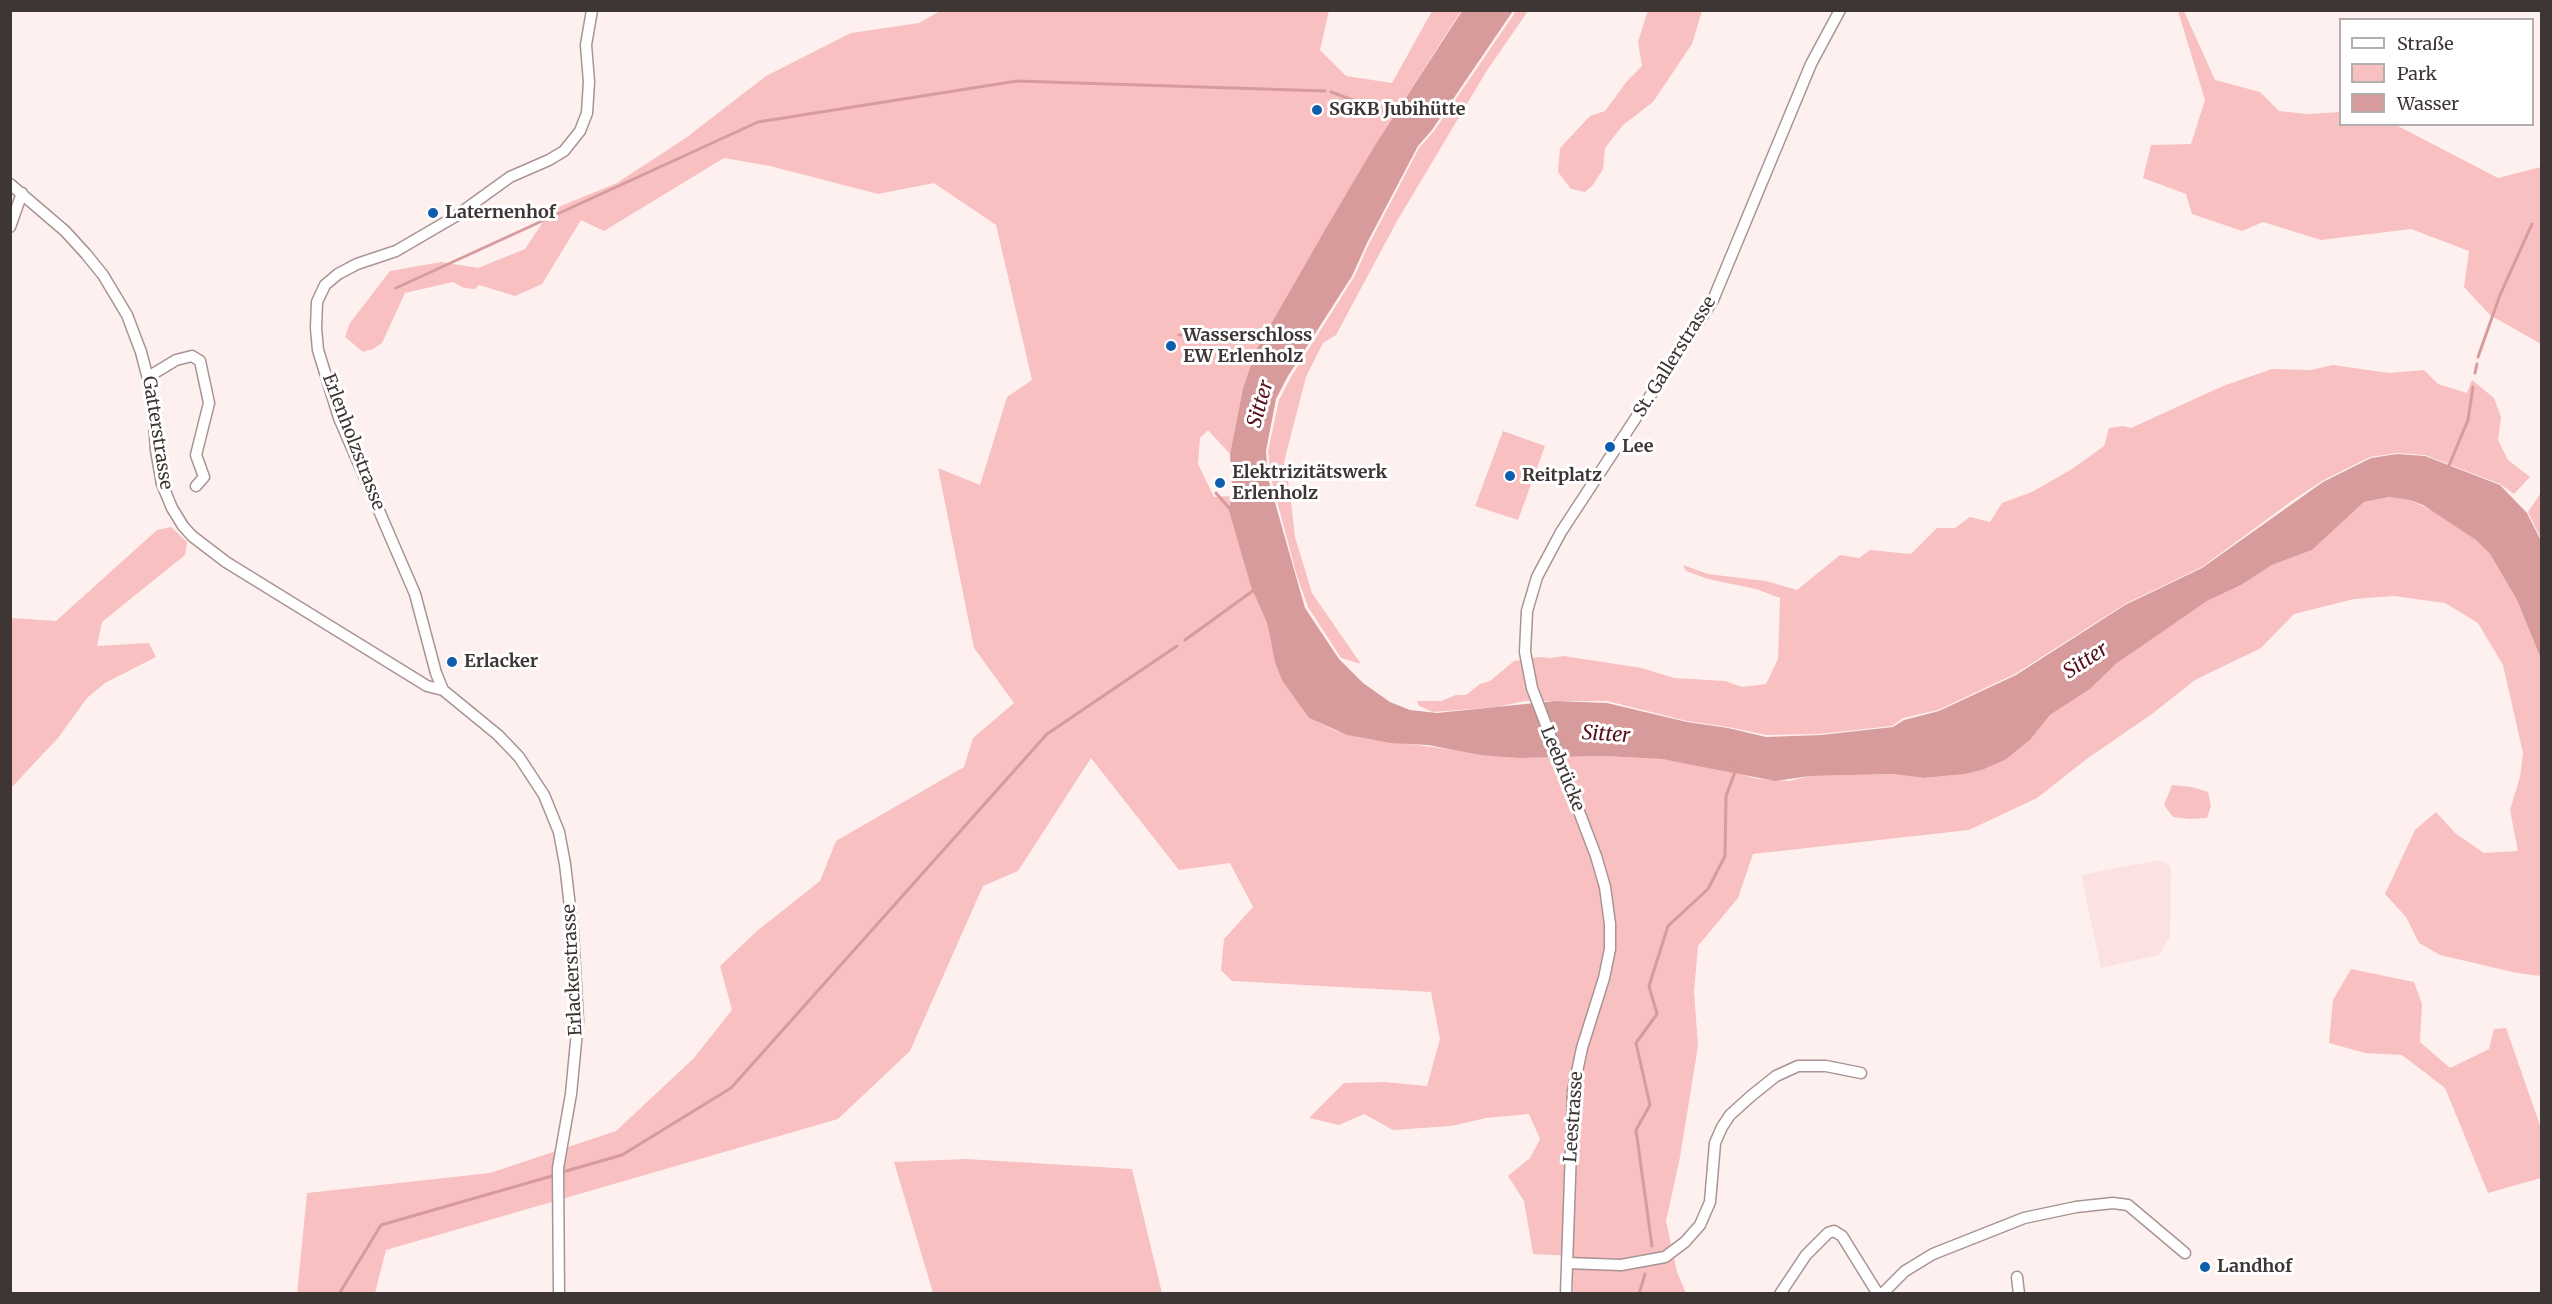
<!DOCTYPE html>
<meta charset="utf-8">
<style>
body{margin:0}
#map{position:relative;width:2552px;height:1304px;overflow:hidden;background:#fff0f0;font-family:Merriweather,serif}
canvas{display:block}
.frame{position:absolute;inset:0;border:12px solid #3e3535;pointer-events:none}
.legend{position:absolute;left:2339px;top:18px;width:195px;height:108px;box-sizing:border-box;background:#fff;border:2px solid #b2aeae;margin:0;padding:8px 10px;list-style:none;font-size:18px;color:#3e3535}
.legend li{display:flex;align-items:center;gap:12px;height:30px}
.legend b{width:30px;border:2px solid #b2aeae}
</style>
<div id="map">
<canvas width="2552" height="1304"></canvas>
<div class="frame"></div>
<ul class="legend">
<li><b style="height:8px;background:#fff"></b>Straße</li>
<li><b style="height:16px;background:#f8c0c1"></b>Park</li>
<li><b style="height:16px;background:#d79b9c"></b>Wasser</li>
</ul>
</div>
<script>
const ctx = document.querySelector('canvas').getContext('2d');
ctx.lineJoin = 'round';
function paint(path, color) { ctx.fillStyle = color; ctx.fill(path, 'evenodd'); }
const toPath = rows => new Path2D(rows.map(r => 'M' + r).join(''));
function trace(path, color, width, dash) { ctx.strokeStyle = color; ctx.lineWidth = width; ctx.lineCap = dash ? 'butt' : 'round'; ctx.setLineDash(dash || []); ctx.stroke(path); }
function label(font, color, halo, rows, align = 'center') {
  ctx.font = font + ' Merriweather,serif'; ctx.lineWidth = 6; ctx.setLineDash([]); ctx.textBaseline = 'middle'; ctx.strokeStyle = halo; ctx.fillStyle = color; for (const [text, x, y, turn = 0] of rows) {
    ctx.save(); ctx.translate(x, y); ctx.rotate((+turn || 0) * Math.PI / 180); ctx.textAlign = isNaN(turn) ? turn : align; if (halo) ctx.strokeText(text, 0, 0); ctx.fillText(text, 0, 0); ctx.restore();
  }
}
paint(toPath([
 [2159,860,2169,864,2171,871,2170,937,2159,955,2101,968,2081,875]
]), '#fbe1e1');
paint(toPath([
 [942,10,1329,11,1320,50,1346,76,1392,83,1432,11,1461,11,1375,145,1256,350,1243,388,1230,454,1208,430,1200,438,1198,464,1214,497,1230,496,1229,511,1239,545,1251,587,1267,623,1271,644,1309,718,1336,731,1362,738,1519,758,1603,756,1662,759,1715,768,1759,779,1789,781,1810,776,1893,774,1924,778,1965,774,1982,770,2005,760,2030,740,2050,715,2090,689,2117,663,2148,641,2207,601,2241,585,2272,565,2312,550,2364,502,2391,497,2410,500,2437,513,2476,540,2490,554,2517,600,2541,659,2541,976,2517,973,2440,955,2419,943,2406,917,2385,894,2415,830,2436,812,2455,833,2484,853,2518,851,2510,810,2520,777,2523,753,2503,665,2478,623,2445,603,2394,596,2354,599,2294,614,2261,648,2195,680,2152,714,2088,758,2037,798,1969,830,1753,854,1738,898,1698,946,1694,991,1698,1046,1680,1157,1666,1221,1677,1272,1686,1293,1573,1293,1573,1256,1533,1254,1524,1201,1508,1176,1530,1158,1540,1139,1529,1114,1486,1118,1451,1126,1393,1130,1364,1114,1339,1125,1309,1118,1344,1083,1384,1082,1427,1086,1440,1039,1431,992,1232,981,1221,970,1224,939,1253,907,1230,863,1179,870,1091,758,1018,871,983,886,910,1051,838,1119,386,1250,375,1293,297,1294,307,1193,490,1173,616,1131,693,1059,732,1010,720,966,757,931,820,881,836,841,964,767,973,738,1014,703,974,648,938,468,980,485,1007,397,1032,380,996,225,934,183,878,194,770,166,724,158,604,231,581,220,542,284,515,296,479,285,475,289,464,288,453,282,405,293,382,343,373,349,363,352,345,337,350,323,390,271,441,262,478,268,525,249,551,210,617,183,687,137,766,76,851,33,919,23],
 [1648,10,1702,11,1692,44,1653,102,1623,125,1605,148,1603,169,1593,185,1585,192,1571,189,1558,172,1560,148,1590,116,1605,111,1627,81,1642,66,1638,42],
 [1516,11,1528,11,1486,72,1397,221,1336,335,1323,343,1306,377,1284,462,1290,492,1295,537,1312,593,1361,664,1341,658,1308,607,1296,573,1271,478,1268,451,1279,400,1291,377,1354,277,1369,244,1419,148,1434,131],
 [2178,11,2184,11,2215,80,2260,92,2279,111,2307,114,2340,112,2340,124,2396,125,2498,178,2541,167,2541,344,2490,315,2464,287,2469,251,2411,229,2321,240,2263,222,2242,231,2192,214,2186,194,2143,178,2151,145,2191,144,2205,100],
 [2333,365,2389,373,2424,370,2438,384,2467,393,2472,380,2494,398,2501,417,2498,440,2508,460,2530,477,2514,494,2500,484,2425,455,2397,453,2370,457,2322,481,2296,498,2202,567,2125,604,2015,674,1938,710,1903,718,1892,726,1820,734,1766,735,1728,727,1687,721,1607,701,1525,701,1497,707,1433,712,1419,706,1417,701,1441,701,1456,695,1466,695,1480,684,1490,681,1514,661,1538,657,1551,658,1563,656,1642,668,1674,678,1725,681,1742,687,1766,684,1778,659,1780,598,1756,589,1708,579,1686,571,1683,565,1708,574,1766,581,1797,590,1840,555,1859,558,1870,550,1911,554,1937,528,1955,528,1970,517,1990,522,2002,503,2032,492,2072,469,2104,446,2109,428,2123,426,2131,428,2223,386,2272,369,2311,370],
 [1503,431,1545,446,1518,520,1475,506],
 [2540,494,2542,495,2541,539,2528,512],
 [171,527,187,542,185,555,102,622,97,646,149,643,156,657,105,683,87,698,58,738,11,788,11,618,56,621,157,530],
 [2172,785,2192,787,2208,792,2211,806,2207,818,2189,819,2173,817,2164,805],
 [2351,969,2414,982,2422,1004,2420,1042,2450,1068,2489,1049,2494,1029,2506,1028,2541,1128,2541,1178,2488,1193,2445,1088,2402,1055,2365,1053,2329,1043,2333,1000],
 [966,1159,1132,1169,1162,1293,933,1293,894,1162]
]), '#f8c0c1');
paint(toPath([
 [1462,11,1513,11,1432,130,1418,146,1367,243,1352,276,1288,376,1276,399,1266,451,1268,478,1305,608,1339,659,1363,683,1390,702,1410,710,1437,713,1555,701,1607,703,1687,722,1728,728,1766,737,1821,735,1893,727,1904,720,1939,711,2016,675,2125,605,2202,568,2323,482,2371,458,2397,454,2425,456,2500,485,2527,513,2541,541,2541,659,2517,600,2490,554,2476,540,2423,505,2410,500,2390,497,2364,502,2312,550,2272,565,2241,585,2207,601,2117,663,2090,689,2050,715,2030,740,2005,760,1982,770,1965,774,1924,778,1893,774,1810,776,1775,781,1662,759,1603,756,1519,758,1481,755,1428,745,1391,743,1347,735,1309,718,1282,680,1275,662,1267,623,1251,587,1229,511,1232,488,1230,454,1243,388,1256,350,1325,230,1375,145]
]), '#d79b9c');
trace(toPath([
 [1331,92,1396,116],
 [396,288,758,122,1017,81,1325,91],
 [1179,335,1270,330],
 [2478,357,2500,295,2532,224],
 [2475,373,2477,364],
 [2448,468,2468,420,2473,387],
 [1216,493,1231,510],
 [1185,640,1254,590],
 [566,1171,622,1155,731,1088,1047,734,1177,646],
 [1652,1246,1636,1130,1650,1105,1636,1043,1657,1014,1649,986,1668,926,1708,889,1725,856,1726,796,1736,769],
 [339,1294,381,1225,552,1176],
 [1639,1294,1645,1274]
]), '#d79b9c', 3);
const minor = toPath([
 [10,184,65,231,86,254,103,275,127,315,141,352,152,394,156,450,162,484,172,508,183,526,192,536,226,562,427,686,443,690],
 [10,227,22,193],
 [148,377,176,360,192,356,200,361,209,403,196,455,204,477,196,486],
 [1567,1263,1621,1265,1665,1257,1685,1242,1700,1225,1710,1202,1715,1143,1722,1127,1730,1115,1751,1096,1776,1076,1798,1066,1826,1066,1861,1073],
 [2017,1277,2019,1294],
 [559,1294,558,1168,571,1094,578,1021,573,933,565,864,559,832,544,795,519,757,498,735,443,690,436,673,415,594,339,418,318,350,316,328,317,302,325,285,338,274,357,264,396,251,456,216,510,177,549,160,564,151,580,131,587,113,589,82,586,45,592,10],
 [1566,1294,1573,1091,1582,1048,1604,978,1610,949,1610,924,1605,887,1596,856,1532,688,1525,652,1527,611,1537,577,1561,532,1713,300,1811,64,1840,10],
 [1780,1294,1806,1255,1828,1233,1834,1231,1842,1236,1878,1294],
 [1882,1294,1905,1271,1933,1254,2024,1218,2076,1207,2113,1203,2128,1205,2185,1253]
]);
trace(minor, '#a99393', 13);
trace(minor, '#fff', 10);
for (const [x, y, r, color] of [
 [1317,110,6,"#0f5ead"],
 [433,213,6,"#0f5ead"],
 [1171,346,6,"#0f5ead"],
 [1610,447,6,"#0f5ead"],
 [1510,476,6,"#0f5ead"],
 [1220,483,6,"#0f5ead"],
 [452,662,6,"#0f5ead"],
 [2205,1267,6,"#0f5ead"]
]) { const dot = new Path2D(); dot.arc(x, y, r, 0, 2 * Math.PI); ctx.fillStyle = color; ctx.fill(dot); trace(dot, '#fff', 2); }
label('bold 18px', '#3e3535', '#fff', [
 ["SGKB Jubihütte",1329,110],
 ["Laternenhof",445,213],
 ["Wasserschloss",1183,336],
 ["EW Erlenholz",1183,357],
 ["Lee",1622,447],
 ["Elektrizitätswerk",1232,473],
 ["Erlenholz",1232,494],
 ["Reitplatz",1522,476],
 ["Erlacker",464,662],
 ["Landhof",2217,1267]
], 'left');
label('18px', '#3e3535', '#fff', [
 ["St. Gallerstrasse",1675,357,-58],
 ["Gatterstrasse",157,433,81],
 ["Erlenholzstrasse",353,442,69],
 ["Leebrücke",1562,769,68],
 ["Erlackerstrasse",573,970,-93],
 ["Leestrasse",1574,1117,-86]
]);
label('italic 20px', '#560f1b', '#fff', [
 ["Sitter",1261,404,-74],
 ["Sitter",2086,661,-33],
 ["Sitter",1606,735,4]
]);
</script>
